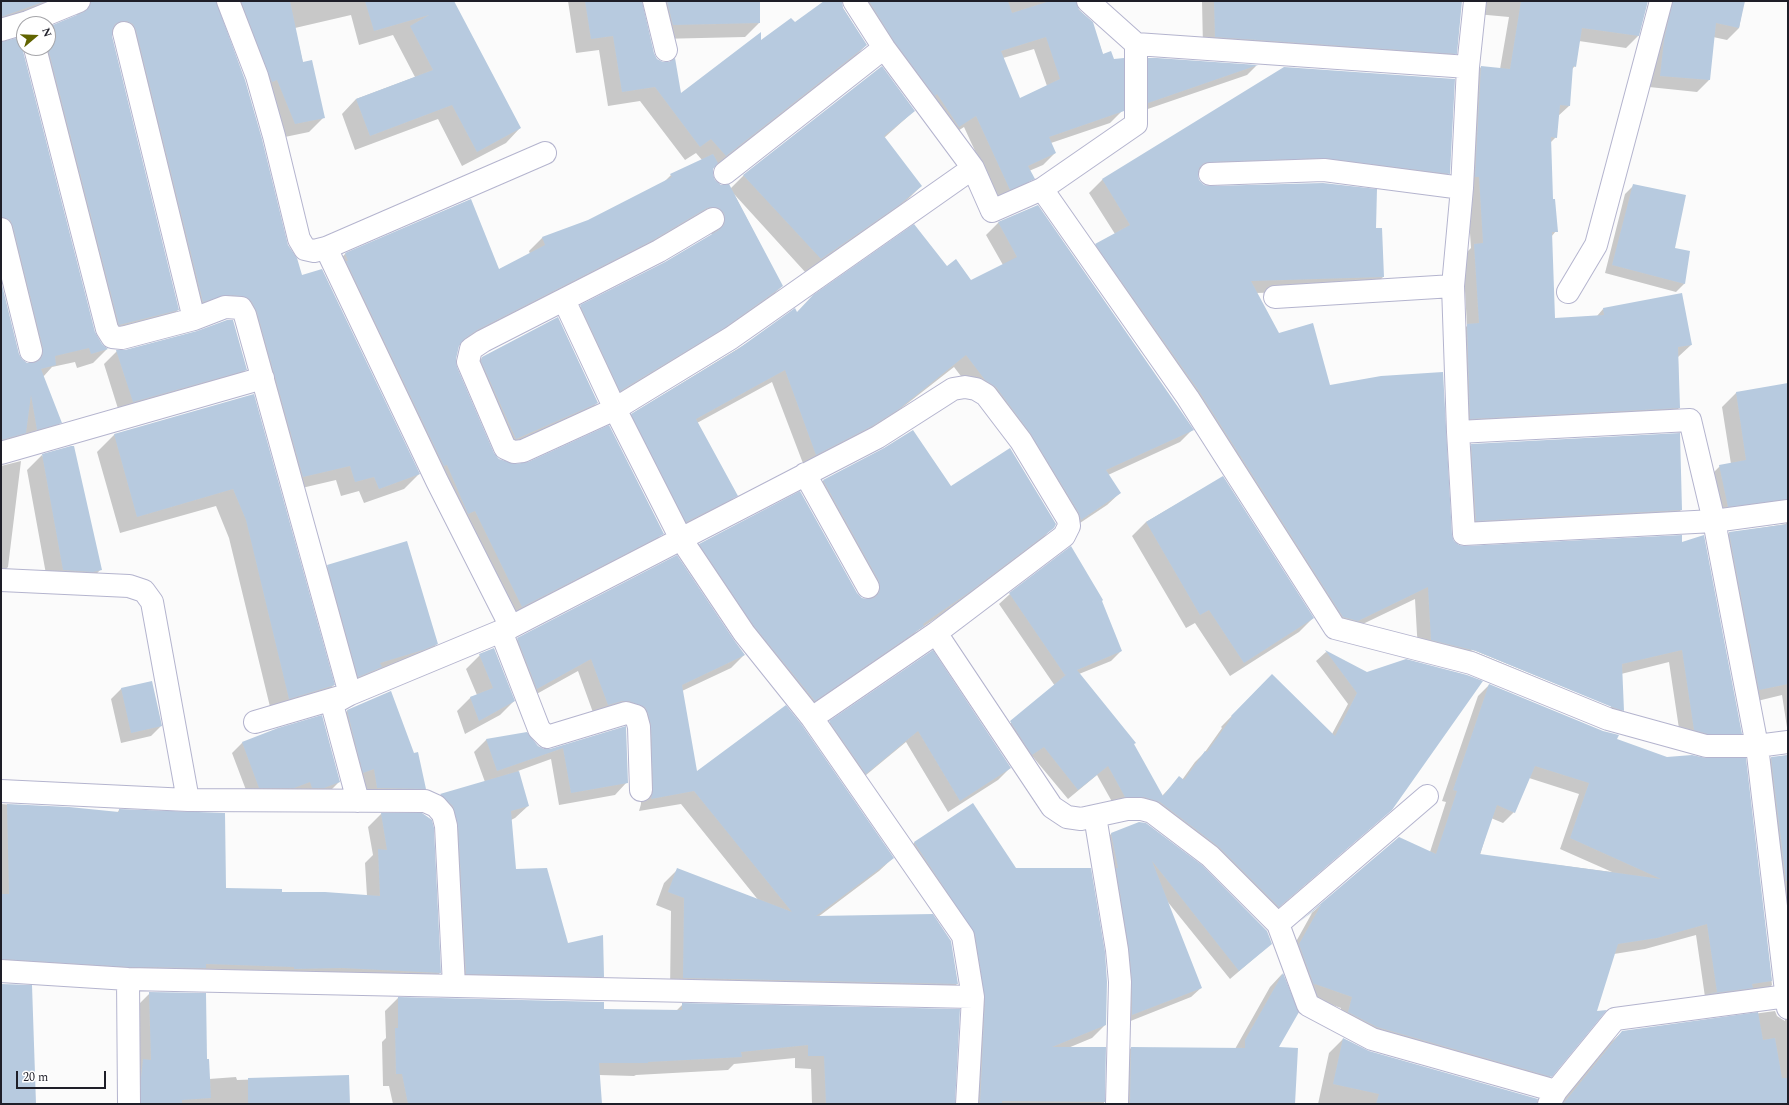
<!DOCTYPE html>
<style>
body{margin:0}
#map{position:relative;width:1789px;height:1105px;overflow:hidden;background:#fbfbfb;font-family:Spectral,serif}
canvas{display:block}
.frame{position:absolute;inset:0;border:2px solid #1e1e28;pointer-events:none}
.north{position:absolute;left:16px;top:16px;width:40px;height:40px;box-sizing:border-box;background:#fff;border:1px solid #a5a5a9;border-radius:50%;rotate:71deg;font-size:11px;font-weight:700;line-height:16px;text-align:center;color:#1e1e28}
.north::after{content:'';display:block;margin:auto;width:14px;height:18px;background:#616400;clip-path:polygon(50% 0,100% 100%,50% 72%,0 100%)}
.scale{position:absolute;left:16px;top:1071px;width:90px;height:18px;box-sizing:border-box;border:2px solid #1e1e28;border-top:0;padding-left:5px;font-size:12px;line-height:14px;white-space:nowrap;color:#1e1e28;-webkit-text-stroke:3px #fff;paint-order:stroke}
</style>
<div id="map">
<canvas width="1789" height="1105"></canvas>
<div class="frame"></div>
<div class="north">N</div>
<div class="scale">20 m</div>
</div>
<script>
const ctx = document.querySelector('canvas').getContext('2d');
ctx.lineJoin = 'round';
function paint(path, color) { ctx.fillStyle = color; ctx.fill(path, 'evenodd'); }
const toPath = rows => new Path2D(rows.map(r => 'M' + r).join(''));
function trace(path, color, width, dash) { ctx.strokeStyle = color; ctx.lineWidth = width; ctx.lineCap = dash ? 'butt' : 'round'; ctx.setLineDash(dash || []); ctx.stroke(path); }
paint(toPath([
 [1,1,453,1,520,128,506,143,462,166,438,119,355,150,342,114,356,99,415,77,393,35,359,45,351,15,295,28,303,63,323,118,309,132,280,138,221,5,215,3,287,246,301,276,419,474,404,489,364,503,359,491,341,496,336,480,289,491,238,316,188,316,118,38,112,35,111,35,178,310,163,324,106,339,30,54,22,50,94,332,101,345,107,349,93,363,77,368,75,362,52,367,43,377,61,422,46,437,1,450,1,286,18,354,22,361,29,364,1,249,1,43,24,37,24,48,48,48,48,28,77,16,77,11,1,27],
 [568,1,759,1,759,23,745,37,658,39,648,6,642,3,653,54,680,94,760,42,795,24,825,1,841,1,843,8,866,45,852,60,712,169,712,175,714,181,720,186,730,189,744,175,914,111,884,138,921,186,907,200,883,219,806,273,734,194,782,286,768,300,709,341,607,404,567,320,581,306,665,263,712,236,710,226,638,253,458,346,455,359,456,367,493,454,499,460,663,533,649,547,508,620,332,268,345,254,470,200,498,270,530,254,529,251,542,238,588,221,663,183,671,175,702,160,696,153,685,160,640,101,608,106,599,50,576,53],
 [850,1,1075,1,1075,6,1092,22,1122,111,1110,123,1051,143,1055,153,1043,165,1029,171,1033,178,1021,190,998,201,964,127,947,138],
 [1034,49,1047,86,1019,99,1003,58],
 [1202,1,1461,1,1456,53,1444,65,1203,48],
 [1466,1,1647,1,1638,36,1626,48,1579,41,1575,66,1572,69,1569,106,1557,117,1556,137,1550,143,1552,200,1556,231,1551,237,1554,319,1597,316,1603,309,1691,345,1678,357,1679,408,1667,420,1459,430,1455,337,1467,326,1463,256,1471,248,1467,189,1469,79,1481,67,1500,69,1509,17,1476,14],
 [1653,1,1744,1,1739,28,1727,40,1713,37,1709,80,1697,92,1649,87],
 [1149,59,1256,66,1247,75,1139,112,1139,69],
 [1284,68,1449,173,1436,186,1310,170,1197,174,1198,181,1203,186,1375,229,1383,277,1370,290,1256,293,1278,334,1330,386,1451,535,1453,541,1458,546,1465,547,1681,543,1741,733,1728,746,1681,742,1669,662,1621,674,1623,710,1611,723,1418,652,1415,599,1344,633,1083,257,1096,245,1115,234,1089,193,1102,180],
 [1471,649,1611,706,1611,708,1471,650],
 [1634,185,1673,249,1689,252,1684,284,1676,292,1605,273,1625,194],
 [1037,206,1192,430,1180,442,1108,475,1120,493,1107,505,1068,531,1019,446,973,392,954,367,885,421,804,466,772,382,697,423,736,495,724,508,674,534,620,427,632,414,796,313,947,267,971,281,1003,265,986,235,998,223],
 [117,351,246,369,233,382,120,415,104,364],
 [483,357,597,403,582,418,501,454,467,373],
 [1787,384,1788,389,1788,734,1782,695,1745,704,1715,547,1729,533,1786,524,1784,517,1714,520,1706,480,1720,466,1731,464,1722,407,1736,393],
 [253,395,334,685,316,702,272,715,229,538,216,506,120,533,97,452,114,435],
 [1472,445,1681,510,1668,522,1464,533,1459,457],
 [884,449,951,487,1053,527,1039,542,953,607,917,631,909,640,800,714,686,558,700,544,856,594,861,599,867,600,865,595,809,494,823,481],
 [42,455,101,569,86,585,48,585,27,470],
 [21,461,8,567,1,574,1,466],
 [1223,477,1313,618,1299,632,1230,676,1195,623,1186,628,1132,536,1146,522],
 [1071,548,1121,651,1111,661,1079,674,1133,745,1162,796,1179,778,1182,780,1195,762,1205,752,1222,728,1221,727,1261,686,1332,734,1348,704,1316,661,1326,652,1367,673,1380,820,1268,917,1149,812,1115,807,1097,775,1068,799,1033,757,1021,764,1000,732,1055,686,999,604,1010,594],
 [328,566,437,644,421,659,343,691,312,581],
 [518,639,744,655,731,668,682,691,696,772,893,858,879,871,818,917,957,984,944,997,670,991,671,911,656,905,664,883,677,870,759,901,681,804,639,811,641,804,639,740,635,726,595,718,578,671,524,701,504,652],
 [932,652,1010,768,998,780,948,812,906,742,854,785,818,734,830,722],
 [480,655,514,701,500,715,465,734,457,711,471,697,477,695,466,669],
 [151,682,161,726,151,736,121,743,111,699,121,689],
 [1489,685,1616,740,1667,758,1745,760,1772,985,1761,996,1705,997,1696,935,1645,949,1614,954,1551,1076,1540,1087,1338,1023,1341,1008,1303,995,1288,956,1312,913,1307,917,1399,838,1430,852,1446,802,1442,801,1478,696],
 [1529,778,1579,794,1560,849,1612,872,1480,855,1491,818,1503,823,1514,812],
 [390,692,425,788,415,798,367,798,363,779,353,783,337,721,347,711],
 [625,727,627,782,615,795,559,805,551,759,518,771,528,806,515,818,511,820,515,870,567,944,603,976,590,989,454,986,446,838,429,807,441,795,485,782,474,752,486,740,526,733,538,747,543,750,550,750],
 [278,729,339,782,329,792,249,798,232,753,242,743],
 [1788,755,1788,1104,1560,1104,1607,1046,1622,1032,1775,1011,1777,1016,1785,1021,1785,1010,1757,772,1771,758],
 [1,804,117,813,119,810,225,889,281,893,367,896,365,863,373,855,368,827,381,814,422,814,440,973,427,985,1,972],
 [1139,823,1271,944,1230,979,1167,901,1201,988,1191,997,1123,1024,1102,844,1111,834],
 [915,842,1105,1025,1092,1038,1068,1048,1105,1048,1104,1104,968,1104,963,947,902,855],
 [1282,974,1278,1048,1294,1104,1117,1104,1118,1061,1131,1048,1235,1049,1270,987],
 [150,993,206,1060,209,1079,236,1077,237,1080,348,1076,349,1104,129,1104,137,1006],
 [398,998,603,1010,676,1011,683,1004,959,1010,954,1104,812,1104,811,1069,795,1068,795,1058,734,1064,728,1070,636,1075,634,1076,599,1075,601,1104,393,1104,389,1086,383,1086,382,1042,386,1038,385,1011],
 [1343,1039,1368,1052,1536,1104,1318,1104,1329,1053]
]), '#0003');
paint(toPath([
 [1,1,46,1,1,17],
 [91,1,216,1,245,80,262,139,288,245,297,258,302,275,322,269,420,474,379,489,374,477,355,482,350,466,303,477,257,312,252,302,248,298,242,296,226,295,203,302,136,30,133,24,127,21,121,21,115,24,112,30,112,36,179,310,119,325,48,48,48,27,84,12,89,8],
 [241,1,290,1,303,62,312,60,325,118,295,124,277,80,272,82],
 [365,1,454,1,521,128,477,152,452,105,370,136,356,99,433,70,410,26,429,15,374,31],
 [585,1,642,1,654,53,657,59,663,62,669,62,675,58,681,93,761,32,761,40,791,18,795,22,824,1,842,1,843,8,867,45,726,156,711,139,700,147,655,87,622,92,613,36,591,39],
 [667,1,760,1,760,23,673,25],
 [869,1,1008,1,1012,13,1050,1,1076,1,1079,10,1093,22,1103,54,1111,51,1114,59,1124,58,1124,111,1049,137,1056,153,1028,166,1035,179,1010,190,976,116,959,127,937,94,935,96,894,41],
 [1046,37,1060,79,1020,98,1001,51],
 [1214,1,1462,1,1457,54,1215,37],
 [1521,1,1648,1,1639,36,1582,28,1576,67,1573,66,1570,106,1560,105,1557,138,1551,137,1553,199,1555,199,1558,232,1552,232,1555,318,1604,315,1603,308,1682,293,1692,345,1678,347,1680,408,1470,419,1467,324,1479,323,1474,244,1483,243,1479,177,1475,177,1481,66,1510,69],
 [1673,1,1745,1,1739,28,1716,23,1710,80,1660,76,1664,40],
 [24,36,23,51,95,332,102,344,108,349,91,354,89,348,55,356,56,365,41,369,62,423,37,430,31,395,26,433,1,440,1,281,19,354,22,359,27,363,34,363,40,360,43,354,43,348,13,226,10,220,1,217,1,42],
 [1148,58,1157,58,1258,65,1148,103],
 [882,66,915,111,884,136,922,186,899,205,821,259,743,175],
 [1284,67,1455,79,1450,174,1324,158,1210,162,1204,163,1199,168,1198,174,1199,180,1204,185,1210,186,1323,183,1377,189,1376,228,1382,228,1384,277,1251,281,1279,333,1313,323,1330,385,1381,376,1443,372,1452,535,1454,541,1459,545,1465,546,1682,535,1682,542,1704,535,1742,734,1708,734,1694,730,1682,650,1622,664,1624,711,1612,707,1476,651,1431,640,1428,587,1358,621,1343,617,1199,391,1095,244,1130,225,1102,179],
 [713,154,718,163,713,169,713,174,715,180,721,185,729,184,783,286,724,328,620,391,580,305,665,262,719,230,724,225,725,219,724,213,719,208,712,207,707,208,653,240,477,330,464,339,459,346,456,359,457,367,494,453,499,459,515,464,528,462,609,425,664,534,522,607,475,511,468,514,447,465,444,466,346,261,348,261,345,253,471,199,499,269,545,245,542,237,588,220,672,177,670,174],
 [1633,184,1686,195,1675,248,1690,251,1685,284,1612,265],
 [1038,205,1194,430,1106,470,1121,493,1081,520,1079,513,1031,434,996,387,985,380,966,355,899,409,872,426,816,455,785,370,696,419,738,496,686,522,631,414,738,349,795,308,797,312,813,295,914,224,947,266,956,259,971,280,1017,257,998,222],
 [558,317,598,403,516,439,481,361,482,357],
 [227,320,233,320,247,370,133,402,116,350,125,350,197,331],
 [1788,383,1788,499,1728,507,1719,465,1746,460,1736,392],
 [254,394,335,685,289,699,246,520,233,489,137,517,114,434],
 [913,430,951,486,1010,448,1056,524,1054,528,968,593,923,624,924,626,815,701,754,626,699,544,800,491,857,593,862,598,867,599,874,598,879,593,880,587,879,581,823,480,884,448],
 [1680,433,1682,510,1476,521,1471,444],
 [71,446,74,446,102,570,93,572,63,570,42,454],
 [1223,476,1314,618,1244,663,1209,610,1200,615,1146,522],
 [1788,524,1788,684,1759,690,1729,532],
 [407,541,438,644,423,650,380,663,382,667,358,677,327,565],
 [1071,546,1103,600,1102,601,1122,651,1077,670,1136,743,1134,744,1163,796,1179,776,1184,780,1205,751,1207,752,1232,717,1231,716,1272,674,1335,736,1357,693,1325,650,1367,672,1406,659,1467,675,1483,681,1392,810,1279,907,1219,847,1160,802,1144,797,1125,797,1108,766,1078,790,1044,747,1032,755,1010,721,1067,674,1065,675,1009,593],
 [677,555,734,640,745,655,682,685,697,771,786,705,802,725,894,858,816,916,933,914,951,941,958,984,683,978,684,898,668,892,677,868,792,912,694,791,651,799,653,790,651,726,648,713,645,707,629,701,622,701,608,705,591,659,537,689,517,638],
 [494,648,515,701,479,721,470,697,493,688,479,654],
 [933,650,1011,768,960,801,918,731,866,774,829,721],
 [152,681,162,726,131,733,121,688],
 [1489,684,1603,731,1619,735,1617,739,1667,757,1692,755,1706,758,1746,758,1772,981,1752,984,1753,988,1706,994,1717,992,1707,924,1657,938,1618,944,1597,1011,1607,1010,1552,1077,1377,1027,1348,1012,1352,997,1315,984,1314,985,1299,944,1321,905,1298,923,1399,837,1436,854,1457,791,1453,790],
 [1535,766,1589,783,1570,838,1661,879,1480,854,1497,805,1515,813],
 [391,691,414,753,418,752,426,789,377,788,374,769,363,773,347,710],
 [322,715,340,782,324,788,312,788,310,782,294,788,259,788,242,742,278,728],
 [626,726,628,783,571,793,563,748,497,771,486,739,527,732,538,746,544,749,550,749],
 [1788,755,1788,881,1786,881,1771,757],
 [519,771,529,806,511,811,516,869,547,868,568,943,603,935,604,977,466,974,458,825,453,806,440,794],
 [973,803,1016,868,1091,868,1105,952,1107,982,1106,1025,1052,1047,1106,1047,1105,1102,1002,1101,1002,1104,980,1104,985,998,975,934,914,842],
 [7,804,69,807,119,812,119,809,225,813,226,888,282,889,282,892,325,892,380,896,378,849,387,850,381,813,422,813,432,820,434,828,441,973,342,968,294,969,294,967,206,964,206,968,129,967,1,959,1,894,9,894],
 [1139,822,1146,823,1202,865,1267,931,1272,944,1239,971,1152,861,1202,988,1132,1015,1132,982,1129,949,1116,868,1118,868,1111,833],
 [1283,973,1299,1012,1279,1047,1298,1048,1295,1104,1130,1104,1131,1047,1245,1048,1245,1040],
 [1,984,32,985,36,1104,1,1104],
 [149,992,206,993,207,1059,209,1059,211,1098,182,1100,182,1104,141,1104,141,1078,143,1059,151,1060],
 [398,997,604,1002,604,1009,682,1010,682,1003,960,1009,955,1104,826,1104,824,1056,808,1056,808,1045,741,1052,742,1057,648,1062,648,1063,599,1063,602,1104,408,1104,402,1074,396,1074,395,1028,398,1028],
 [1758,1012,1763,1040,1775,1038,1782,1078,1788,1078,1788,1104,1563,1104,1622,1031],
 [1343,1038,1369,1051,1538,1099,1537,1104,1376,1104,1379,1094,1333,1084],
 [349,1075,350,1104,248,1104,248,1078]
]), '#b7cadf');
const street = toPath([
 [228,1,257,76,274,136,299,239,305,249,314,251,326,248,545,153],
 [654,1,666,50],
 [854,1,884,48,973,168,992,211,1042,189,1136,124,1136,44,1468,67],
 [1088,1,1136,44],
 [1475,1,1468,67,1462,188,1453,286,1458,432,1690,420,1714,521,1757,746,1788,1008],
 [1,30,28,22,79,1],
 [124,33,194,319],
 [35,48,107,329,112,337,122,338,194,319,225,307,241,308,245,315,350,694,332,704,358,801],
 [725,173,884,48],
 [1210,174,1324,170,1462,188],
 [1042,189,1188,398,1335,628,1471,663,1608,719,1706,746,1757,746,1788,742],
 [1,229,31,351],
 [326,248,437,481,511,627],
 [1568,292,1596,245,1661,1],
 [1275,297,1453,286],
 [564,300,615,409,523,451,514,452,505,448,468,362,471,349,483,341,659,251,713,219],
 [1458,432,1464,534,1714,521,1788,511],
 [1,453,263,378],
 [805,474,868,587],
 [1,580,129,586,144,591,152,602,188,800],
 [501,631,539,729,547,737,626,713,636,716,639,727,641,790],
 [812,718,936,633,1052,807,1067,817,1081,819,1127,809,1141,809,1152,812,1210,856,1278,924,1427,796],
 [255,722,350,694,511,627,878,437,953,389,965,387,976,389,986,395,1021,441,1068,519,1069,526,1064,536,936,633],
 [1,791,188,800,425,801,436,806,443,814,446,826,454,986],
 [1095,816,1117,950,1120,982,1117,1104],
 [1278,924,1308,1005,1372,1039,1556,1091],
 [1,971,128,979,973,997],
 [128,979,129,1104],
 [967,1104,973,997,963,936,812,718,744,633,681,539,615,409,731,338,973,168],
 [1549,1104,1556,1091,1615,1019,1787,996]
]);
trace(street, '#b4b4ce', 24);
trace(street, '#fff', 22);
</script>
